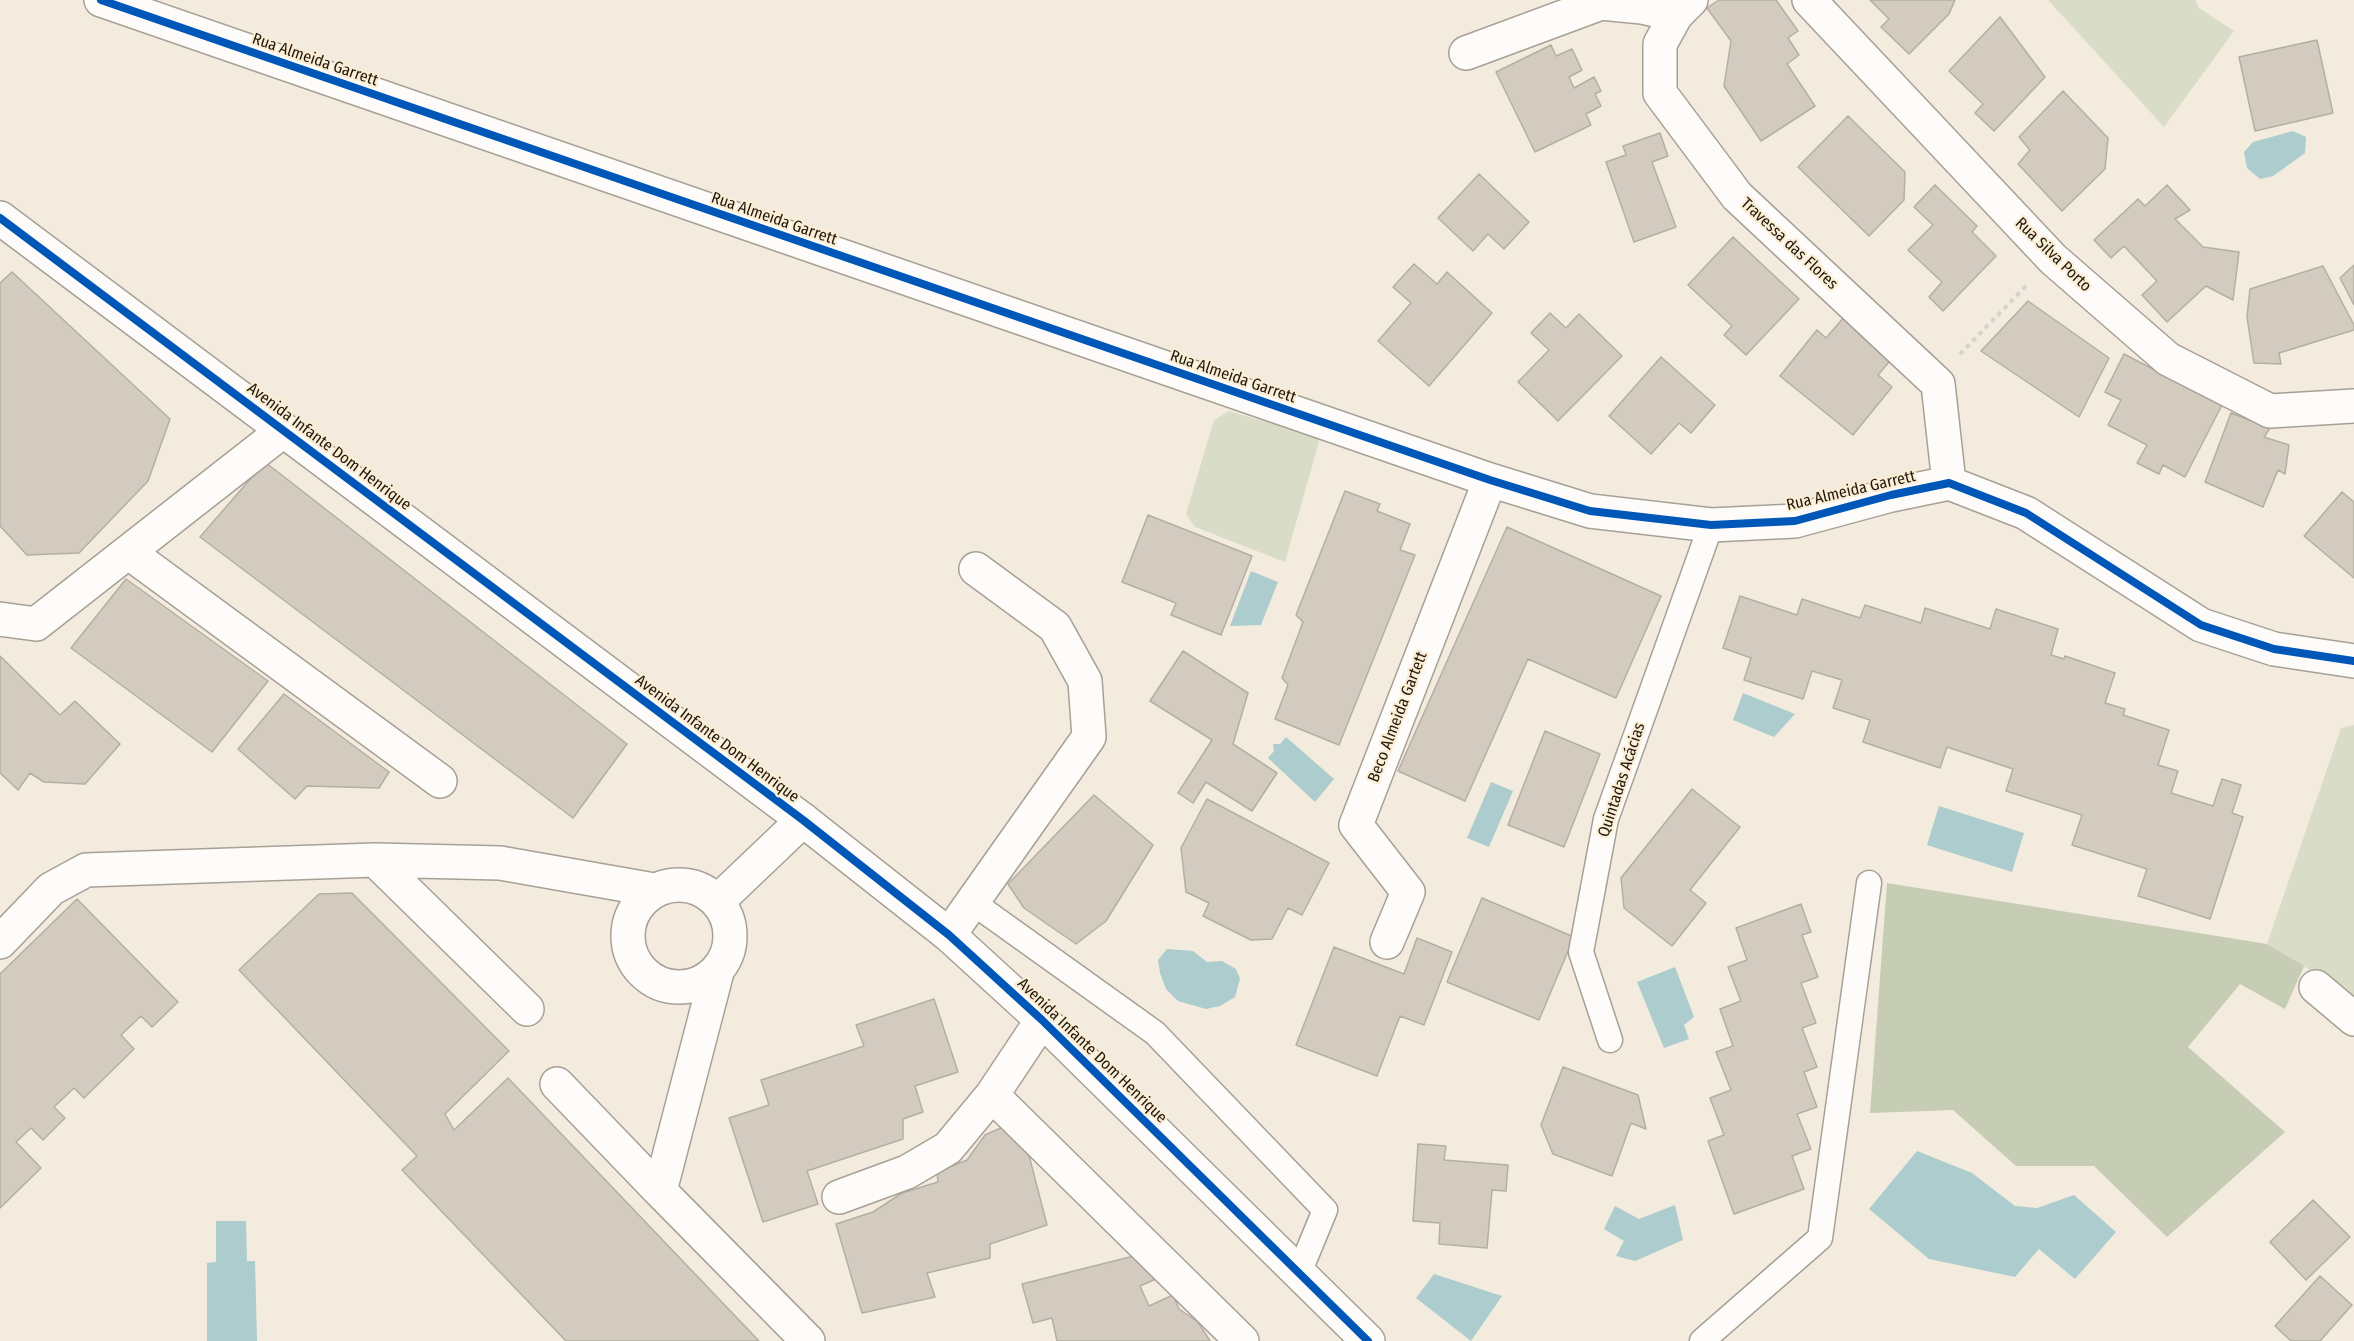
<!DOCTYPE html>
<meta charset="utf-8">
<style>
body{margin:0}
canvas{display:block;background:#f3ebde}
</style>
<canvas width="2354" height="1341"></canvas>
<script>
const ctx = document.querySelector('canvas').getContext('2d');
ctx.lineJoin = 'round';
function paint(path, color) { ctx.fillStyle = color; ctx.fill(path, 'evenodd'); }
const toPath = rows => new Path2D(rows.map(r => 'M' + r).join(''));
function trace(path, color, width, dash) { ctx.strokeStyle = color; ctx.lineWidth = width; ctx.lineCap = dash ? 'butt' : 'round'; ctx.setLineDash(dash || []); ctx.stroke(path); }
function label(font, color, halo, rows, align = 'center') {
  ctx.font = font + ' "Fira Sans Condensed",sans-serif'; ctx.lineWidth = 4.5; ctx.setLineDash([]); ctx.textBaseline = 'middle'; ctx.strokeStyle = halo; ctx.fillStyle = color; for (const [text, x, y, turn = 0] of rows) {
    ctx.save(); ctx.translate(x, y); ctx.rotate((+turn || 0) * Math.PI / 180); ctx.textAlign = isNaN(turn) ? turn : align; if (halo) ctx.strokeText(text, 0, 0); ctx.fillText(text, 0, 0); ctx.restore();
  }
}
paint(toPath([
 [2048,0,2195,0,2199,8,2234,31,2164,127],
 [1229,411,1320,438,1285,562,1195,527,1186,514,1214,420],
 [2354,725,2354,997,2267,944,2341,728]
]), '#d9ddc8');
paint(toPath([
 [1887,883,2267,944,2304,966,2285,1009,2240,984,2188,1047,2285,1132,2167,1237,2094,1166,2016,1166,1953,1110,1870,1113]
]), '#c6cdb4');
paint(toPath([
 [2293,131,2306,137,2305,153,2273,176,2260,179,2247,168,2244,152,2253,142],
 [1251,571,1278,582,1261,625,1230,626],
 [1743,693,1795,714,1774,737,1733,720],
 [1286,737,1334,779,1315,802,1268,758,1274,751,1273,744,1280,744],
 [1491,782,1513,791,1489,847,1467,838],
 [1939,806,2024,833,2012,872,1927,845],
 [1167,949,1193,951,1207,962,1222,961,1236,969,1240,979,1235,997,1220,1006,1206,1009,1178,1001,1166,989,1160,973,1158,960],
 [1675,967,1694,1017,1684,1025,1689,1039,1664,1048,1637,982],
 [1917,1151,1972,1173,2015,1206,2037,1208,2074,1195,2116,1232,2075,1279,2039,1249,2015,1277,1929,1259,1869,1209],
 [1675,1205,1683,1240,1635,1261,1616,1256,1624,1241,1604,1229,1615,1206,1639,1219],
 [216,1221,246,1221,247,1261,255,1261,257,1341,207,1341,207,1263,216,1262],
 [1434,1274,1502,1296,1471,1341,1416,1298]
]), '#accccd');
const building = toPath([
 [1719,0,1776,0,1798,31,1788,38,1799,55,1787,64,1815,106,1761,141,1724,86,1731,41,1707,8,1719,0],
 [1870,0,1955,0,1949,14,1909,54,1881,27,1889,19,1870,0],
 [2000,17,2045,77,1994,131,1975,113,1983,104,1949,71,2000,17],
 [2317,40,2333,113,2255,131,2239,57,2317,40],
 [1551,45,1556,56,1572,49,1582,70,1569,77,1574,88,1594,77,1601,91,1595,94,1601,106,1586,114,1591,125,1535,152,1496,72,1551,45],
 [2063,91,2108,138,2105,169,2062,211,2018,164,2030,150,2019,137,2063,91],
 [1848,116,1905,172,1904,200,1869,236,1798,167,1848,116],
 [1660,133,1668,156,1652,162,1676,227,1634,242,1606,162,1626,155,1623,146,1660,133],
 [1479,174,1529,222,1504,249,1488,234,1473,251,1438,218,1479,174],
 [1935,185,1977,226,1972,232,1996,256,1943,311,1929,297,1942,282,1908,250,1933,225,1914,207,1935,185],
 [2167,185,2190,210,2175,219,2203,247,2239,252,2233,300,2206,286,2167,322,2142,295,2157,281,2124,246,2111,258,2094,240,2138,199,2145,206,2167,185],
 [1733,237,1799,299,1746,355,1724,335,1732,326,1688,285,1733,237],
 [1414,264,1437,284,1447,272,1492,313,1429,386,1378,341,1411,303,1393,287,1414,264],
 [2354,265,2354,305,2340,278,2354,265],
 [2323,266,2354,325,2354,330,2279,353,2281,364,2254,363,2247,317,2250,289,2323,266],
 [12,272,170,419,148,481,79,553,27,555,0,526,0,283,12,272],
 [2028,301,2109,358,2079,417,1981,351,2028,301],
 [1550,313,1566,328,1579,314,1622,356,1558,421,1518,382,1549,350,1531,333,1550,313],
 [1845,316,1894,356,1878,375,1892,387,1853,435,1780,376,1817,330,1826,338,1845,316],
 [2124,354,2222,405,2185,477,2163,465,2159,474,2137,463,2147,445,2108,425,2121,400,2105,392,2124,354],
 [1661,357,1715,405,1691,433,1679,423,1651,454,1609,416,1661,357],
 [2231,413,2270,428,2264,437,2289,445,2285,474,2278,470,2263,507,2205,482,2231,413],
 [265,462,627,744,573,818,200,537,265,462],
 [1345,491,1380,504,1377,511,1410,524,1400,550,1415,555,1339,745,1275,719,1288,685,1282,678,1303,622,1296,615,1345,491],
 [2342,492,2354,502,2354,578,2304,536,2342,492],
 [1148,515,1252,556,1221,635,1171,615,1176,603,1122,582,1148,515],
 [1507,527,1661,596,1616,698,1528,659,1465,801,1398,771,1507,527],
 [126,579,268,681,212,752,71,648,126,579],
 [1740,596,1797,615,1802,599,1860,618,1865,605,1921,623,1925,608,1990,629,1996,609,2058,629,2051,655,2064,659,2065,656,2115,673,2105,703,2125,709,2123,715,2169,730,2158,765,2178,771,2171,793,2213,806,2222,779,2241,785,2232,813,2243,817,2210,919,2138,896,2147,869,2072,845,2082,815,2006,791,2013,769,1947,747,1940,768,1863,742,1870,720,1833,708,1842,680,1812,671,1803,699,1744,680,1751,658,1723,648,1740,596],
 [1183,651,1248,693,1233,744,1277,773,1252,811,1206,782,1193,803,1178,793,1212,740,1150,701,1183,651],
 [0,656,60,715,75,701,120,744,85,784,44,782,30,773,18,790,0,773,0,656],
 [284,694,389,772,379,788,307,786,295,799,238,749,284,694],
 [1545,731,1600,754,1564,847,1508,825,1545,731],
 [1692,789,1740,827,1690,890,1706,903,1672,946,1624,908,1621,878,1692,789],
 [1094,795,1153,845,1106,921,1076,944,1024,908,1008,884,1094,795],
 [1207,799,1329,863,1302,915,1288,908,1272,939,1251,940,1203,916,1209,903,1186,892,1181,848,1207,799],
 [352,893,509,1051,445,1114,454,1130,508,1078,759,1341,566,1341,402,1170,417,1156,239,970,319,894,352,893],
 [1482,898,1574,937,1539,1020,1447,982,1482,898],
 [77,899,178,1002,152,1027,141,1016,121,1035,134,1049,84,1098,74,1088,54,1107,65,1118,43,1140,31,1128,16,1142,41,1168,0,1208,0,974,77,899],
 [1801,904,1811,932,1802,935,1818,977,1801,983,1816,1023,1802,1028,1817,1067,1804,1072,1817,1107,1797,1114,1811,1149,1792,1156,1804,1189,1734,1214,1708,1141,1724,1135,1710,1098,1731,1090,1716,1052,1733,1046,1720,1009,1741,1001,1728,967,1747,960,1736,928,1801,904],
 [1417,938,1452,952,1424,1025,1400,1016,1377,1076,1296,1045,1334,947,1404,974,1417,938],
 [934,999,958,1072,915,1086,923,1112,903,1119,903,1139,807,1171,818,1204,763,1222,729,1118,769,1105,761,1080,864,1046,856,1025,934,999],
 [1563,1067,1638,1095,1646,1129,1631,1123,1612,1176,1553,1154,1541,1125,1563,1067],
 [1005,1126,1025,1140,1047,1225,990,1244,990,1258,927,1273,935,1297,862,1313,836,1224,873,1212,902,1193,938,1182,937,1172,967,1160,985,1135,1005,1126],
 [1418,1144,1446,1146,1444,1160,1508,1165,1506,1191,1492,1190,1487,1248,1439,1244,1440,1223,1413,1221,1418,1144],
 [2313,1200,2350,1237,2306,1280,2270,1242,2313,1200],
 [1134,1256,1156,1279,1140,1286,1149,1306,1173,1295,1179,1309,1198,1322,1210,1341,1057,1341,1052,1318,1033,1323,1022,1284,1134,1256],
 [2320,1276,2352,1305,2320,1341,2291,1341,2275,1326,2320,1276]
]);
paint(building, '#d3cbc0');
trace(building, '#b5aea3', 1.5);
const service = toPath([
 [972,902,1155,1033,1325,1210,1299,1273],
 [1610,1040,1581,952,1606,819,1711,525],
 [1702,1341,1820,1238,1869,883]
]);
const minor = toPath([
 [101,0,1490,480,1590,511,1711,525,1795,521,1891,495,1949,483,2026,513,2201,625,2274,649,2354,661],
 [1691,0,1676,15,1660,44,1660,93,1737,196,1938,384,1949,483],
 [1809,0,2053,259,2168,359,2270,411,2354,406],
 [1466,53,1601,3,1642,7,1676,15],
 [128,552,440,781],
 [0,619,36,624,284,430],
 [375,860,527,1009],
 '628 936a51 51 0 1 1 102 0a51 51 0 1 1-102 0Z',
 [718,901,803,820],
 [949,935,1089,737,1085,681,1055,627,976,569],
 [0,942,51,889,86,870,375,860,500,863,654,890],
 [1387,942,1408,892,1356,825,1490,480],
 [717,972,660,1191,808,1341],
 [2316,987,2354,1019],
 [557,1084,660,1191],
 [992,1095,1242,1341],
 [839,1197,907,1172,948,1148,992,1095,1042,1020]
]);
const tertiary = toPath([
 [0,218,803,820,949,935,1042,1020,1368,1341]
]);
trace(service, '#a7a095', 27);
trace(minor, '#a7a095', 36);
trace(tertiary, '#a7a095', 36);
trace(toPath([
 [1960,354,2026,286]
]), '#d4d2cf', 4, [4.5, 4.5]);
trace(service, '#fdfcfa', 24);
trace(minor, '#fdfcfa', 33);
trace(tertiary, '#fdfcfa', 33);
trace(toPath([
 [101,0,1490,480,1590,511,1711,525,1795,521,1891,495,1949,483,2026,513,2201,625,2274,649,2354,661],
 [0,218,803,820,949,935,1042,1020,1368,1341]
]), '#0057b8', 8);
label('16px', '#1f180d', '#fcedd5', [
 ["Rua Almeida Garrett",315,60,19],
 ["Rua Almeida Garrett",774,219,19],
 ["Travessa das Flores",1789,244,43],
 ["Rua Silva Porto",2053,255,44],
 ["Rua Almeida Garrett",1233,377,19],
 ["Avenida Infante Dom Henrique",329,447,37],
 ["Rua Almeida Garrett",1851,491,-13],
 ["Beco Almeida Gartett",1398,717,-69],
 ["Avenida Infante Dom Henrique",717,739,37],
 ["Quintadas Acácias",1622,780,-72],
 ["Avenida Infante Dom Henrique",1092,1051,44]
]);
</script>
